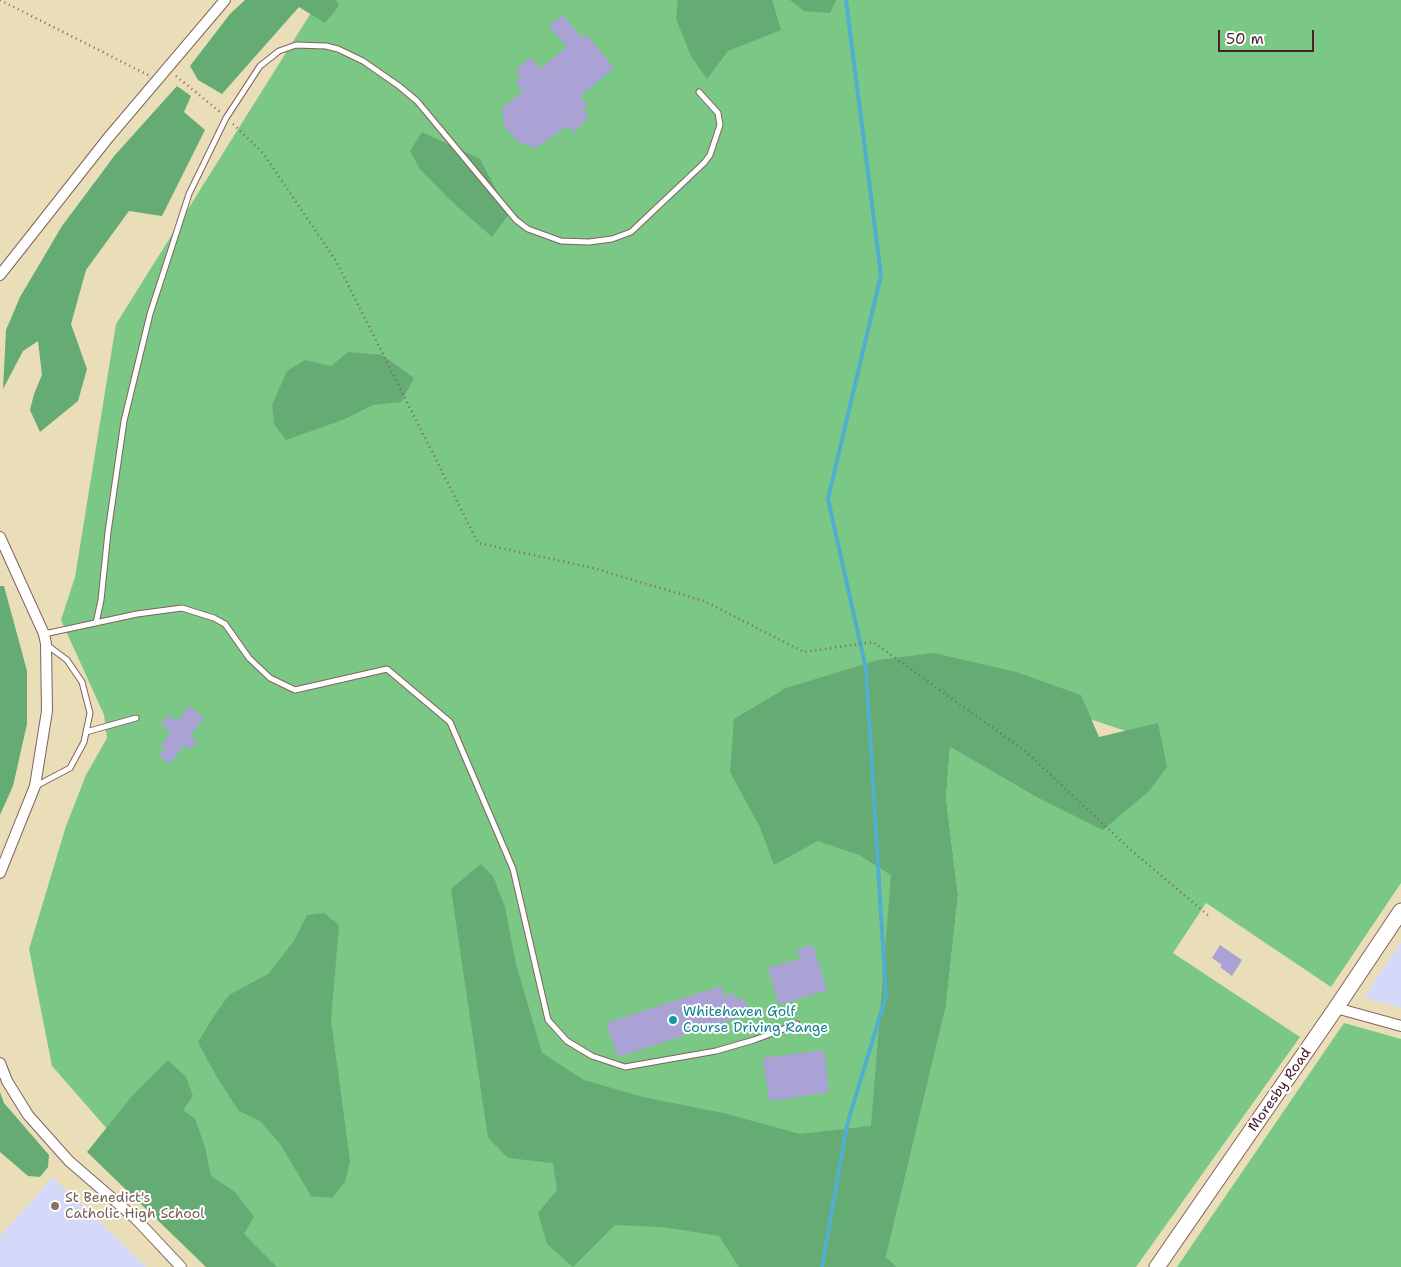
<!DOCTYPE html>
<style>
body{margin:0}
#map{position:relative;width:1401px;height:1267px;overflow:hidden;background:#eadeb9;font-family:"Shantell Sans",sans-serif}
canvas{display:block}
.scale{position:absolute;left:1218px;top:30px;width:96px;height:22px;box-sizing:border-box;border:2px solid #4a1f2b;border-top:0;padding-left:6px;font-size:15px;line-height:18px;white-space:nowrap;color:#4a1f2b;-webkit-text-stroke:4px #fff;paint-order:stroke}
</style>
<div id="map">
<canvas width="1401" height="1267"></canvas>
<div class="scale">50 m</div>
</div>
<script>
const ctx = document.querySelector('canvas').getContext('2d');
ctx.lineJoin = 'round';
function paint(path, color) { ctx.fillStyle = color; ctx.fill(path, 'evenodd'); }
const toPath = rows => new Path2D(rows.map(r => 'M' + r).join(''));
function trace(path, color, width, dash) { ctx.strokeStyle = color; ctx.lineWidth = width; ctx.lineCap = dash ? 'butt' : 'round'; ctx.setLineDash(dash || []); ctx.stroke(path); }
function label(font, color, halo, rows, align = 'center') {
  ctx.font = font + ' "Shantell Sans",sans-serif'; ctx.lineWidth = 4; ctx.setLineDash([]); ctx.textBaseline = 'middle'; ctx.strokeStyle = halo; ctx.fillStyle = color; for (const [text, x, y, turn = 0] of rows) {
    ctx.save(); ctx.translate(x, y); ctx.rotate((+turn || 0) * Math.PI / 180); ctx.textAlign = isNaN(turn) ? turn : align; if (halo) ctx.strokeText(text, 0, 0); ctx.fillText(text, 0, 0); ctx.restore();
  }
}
paint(toPath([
 [1401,942,1401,1008,1364,997],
 [53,1177,146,1267,0,1267,0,1236]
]), '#d4d8f9');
paint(toPath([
 [319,0,1401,0,1401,883,1331,987,1206,903,1173,953,1300,1037,1136,1267,897,1267,886,1257,946,1006,958,895,946,798,950,747,1036,797,1103,829,1162,743,927,665,855,1267,228,1267,52,1066,29,949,66,826,86,775,107,738,104,715,61,620,75,577,116,324],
 [1344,1023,1401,1039,1401,1267,1177,1267]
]), '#7bc786');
paint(toPath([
 [245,0,336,0,339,6,325,23,299,7,222,94,198,80,190,66,230,14],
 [678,0,772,0,781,30,728,51,707,79,691,56,676,19],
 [790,0,836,0,830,13,804,11],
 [177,86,191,96,184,112,205,130,162,216,129,211,86,270,71,324,87,369,78,401,40,432,30,410,34,394,42,375,38,341,23,351,3,389,6,330,20,297,62,226,115,155],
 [422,132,480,159,509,214,492,237,450,200,420,169,410,151],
 [348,352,382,355,414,378,401,402,373,405,345,419,286,440,274,424,272,405,287,371,305,360,331,366],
 [0,586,4,586,27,671,27,724,13,786,0,815],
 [934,653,1016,672,1081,695,1099,737,1158,723,1167,767,1149,791,1103,830,1036,797,950,747,946,798,958,895,946,1006,886,1257,897,1267,739,1267,719,1236,663,1227,615,1225,573,1267,547,1244,538,1213,557,1190,553,1163,508,1158,488,1138,451,889,481,864,493,876,505,907,516,964,542,1053,584,1080,643,1097,723,1113,800,1134,871,1126,891,875,859,855,818,841,774,865,760,827,730,772,734,719,786,688,878,660],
 [324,913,339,925,331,1020,350,1161,345,1182,332,1198,311,1196,281,1145,260,1121,239,1111,216,1076,198,1042,214,1016,229,995,268,974,294,941,307,915],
 [168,1060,186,1077,193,1096,183,1110,195,1119,205,1147,211,1176,235,1192,254,1217,244,1234,277,1267,206,1267,87,1152,132,1096],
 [0,1092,4,1103,49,1155,48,1167,40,1177,28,1176,0,1152]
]), '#64ac73');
trace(toPath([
 [822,1267,847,1125,886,996,866,669,828,499,881,275,846,0]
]), '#50afce', 4);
paint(toPath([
 [563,15,582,38,586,34,614,68,580,96,588,106,583,110,589,118,573,132,567,126,536,148,518,142,504,126,502,108,523,91,515,82,521,77,515,70,531,57,540,69,567,47,549,26],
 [189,706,204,718,190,736,197,741,190,750,184,745,170,764,159,756,165,748,161,745,171,731,161,724,168,715,177,721],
 [813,945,827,990,779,1005,768,968,800,959,797,949],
 [1220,945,1242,960,1232,976,1220,967,1222,965,1212,958],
 [721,986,725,996,734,993,736,1000,744,998,747,1007,738,1010,740,1017,618,1057,606,1023],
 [824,1050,829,1092,769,1101,763,1058]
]), '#aaa2d4');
const lane = toPath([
 [96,623,101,600,108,532,124,421,150,314,189,194,226,118,260,66,279,51,296,45,326,46,338,49,363,61,399,86,417,101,516,220,528,229,561,241,589,242,612,239,631,232,704,163,710,155,720,125,718,113,699,92],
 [44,634,137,614,182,608,214,618,225,624,249,658,270,678,295,690,387,669,450,722,513,869,548,1020,567,1041,592,1056,625,1067,716,1051,754,1040,797,1024],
 [86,732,136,718],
 [36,786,70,768,84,742,90,713,82,682,67,660,47,645]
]);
const street = toPath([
 [0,275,108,138,225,0],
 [0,537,44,634,46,644,47,711,35,786,0,873],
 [1336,1008,1401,1026],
 [0,1063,7,1081,28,1115,69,1161,136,1219,181,1267]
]);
const secondary = toPath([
 [1157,1267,1336,1008,1401,911]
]);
trace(lane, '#82625d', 7);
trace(street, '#82625d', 12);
trace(secondary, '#82625d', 17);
trace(toPath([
 [0,0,148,75],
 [176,76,220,112],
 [233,124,263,153,336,261,478,543,593,568,704,601,804,652,873,642,1025,751,1132,851,1209,916]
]), '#82625d', 2.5, [1, 4]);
trace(lane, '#fff', 5);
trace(street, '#fff', 10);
trace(secondary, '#fff', 15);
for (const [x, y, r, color] of [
 [673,1020,5,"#0f9aa8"],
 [55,1206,5,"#8d6e63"]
]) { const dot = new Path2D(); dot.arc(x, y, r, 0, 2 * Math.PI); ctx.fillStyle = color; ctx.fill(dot); trace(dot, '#fff', 2); }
label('14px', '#0d838f', '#fff', [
 ["Whitehaven Golf",683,1012],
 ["Course Driving Range",683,1028]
], 'left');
label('14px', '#4a1f2b', '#fff', [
 ["Moresby Road",1280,1090,-55]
]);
label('14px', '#785e54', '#fff', [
 ["St Benedict's",65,1198],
 ["Catholic High School",65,1214]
], 'left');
</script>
